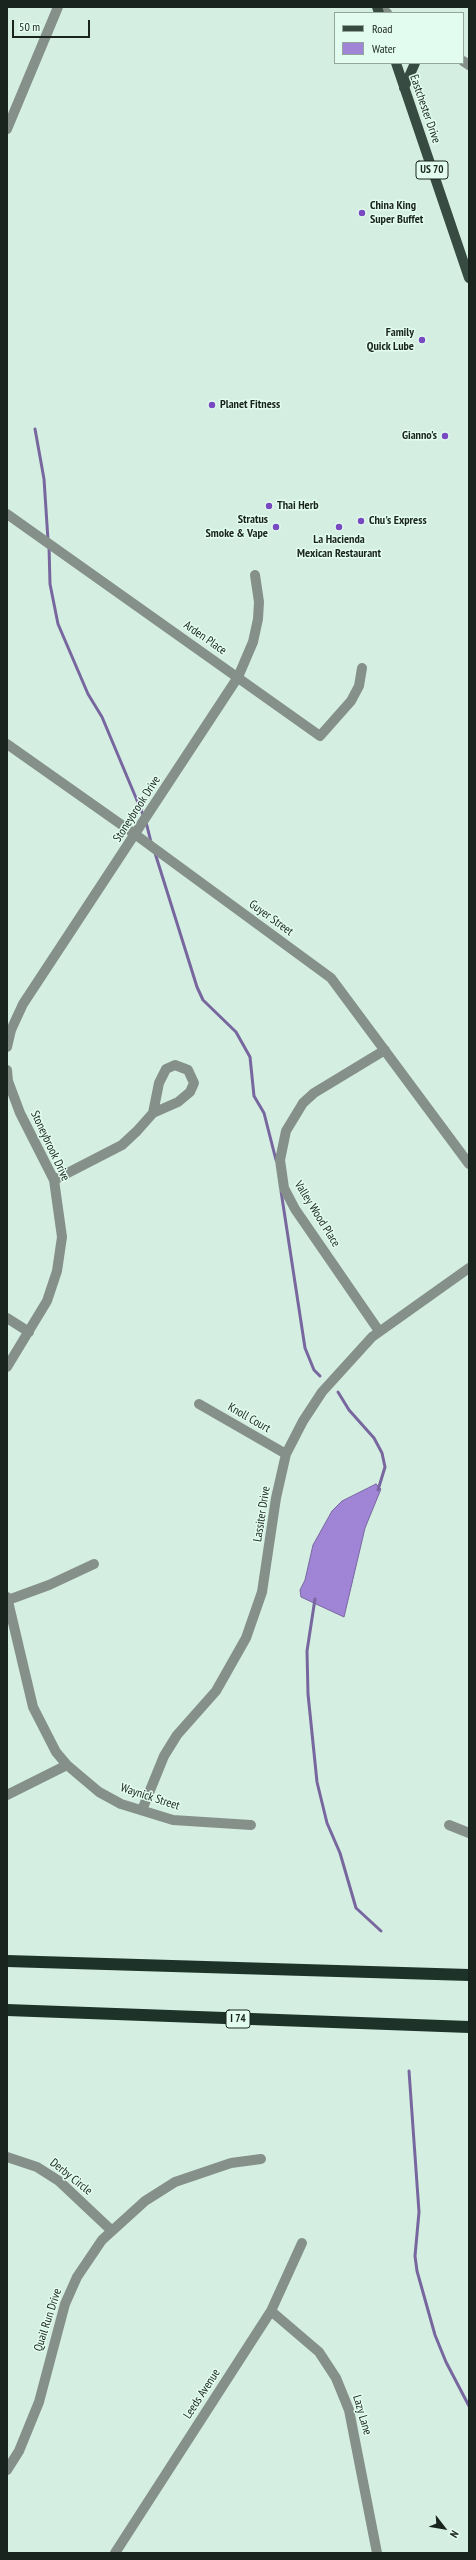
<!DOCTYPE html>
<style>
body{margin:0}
#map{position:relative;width:476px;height:2560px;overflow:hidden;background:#d4efe2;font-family:"PT Sans Narrow",sans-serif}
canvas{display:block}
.frame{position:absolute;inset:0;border:8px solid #1a241f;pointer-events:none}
.legend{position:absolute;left:334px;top:12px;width:130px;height:52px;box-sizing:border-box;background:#e2fcef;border:1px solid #92a69c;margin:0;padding:5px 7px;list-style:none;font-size:12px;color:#1a241f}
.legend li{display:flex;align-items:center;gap:8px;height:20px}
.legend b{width:20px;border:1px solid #92a69c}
.north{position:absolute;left:424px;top:2508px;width:40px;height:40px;-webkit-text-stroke:3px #e2fcef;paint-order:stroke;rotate:121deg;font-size:11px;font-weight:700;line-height:16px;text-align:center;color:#1a241f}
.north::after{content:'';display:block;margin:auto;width:14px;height:18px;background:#1a241f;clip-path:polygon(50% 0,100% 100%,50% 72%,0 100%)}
.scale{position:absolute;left:12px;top:20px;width:78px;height:18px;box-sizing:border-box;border:2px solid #1a241f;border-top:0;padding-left:5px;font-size:12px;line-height:14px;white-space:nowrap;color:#1a241f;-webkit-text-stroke:3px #e2fcef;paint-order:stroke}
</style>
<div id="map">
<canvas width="476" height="2560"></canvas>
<div class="frame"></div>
<ul class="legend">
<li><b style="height:5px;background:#384b42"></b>Road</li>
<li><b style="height:11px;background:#a084d6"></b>Water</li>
</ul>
<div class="north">N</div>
<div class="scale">50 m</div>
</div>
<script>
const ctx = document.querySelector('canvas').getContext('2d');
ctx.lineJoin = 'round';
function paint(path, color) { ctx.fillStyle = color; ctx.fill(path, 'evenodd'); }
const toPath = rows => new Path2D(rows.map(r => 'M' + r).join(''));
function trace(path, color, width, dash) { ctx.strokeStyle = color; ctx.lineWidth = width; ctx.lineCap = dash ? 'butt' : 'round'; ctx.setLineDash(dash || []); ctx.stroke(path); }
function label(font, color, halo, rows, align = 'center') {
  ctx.font = font + ' "PT Sans Narrow",sans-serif'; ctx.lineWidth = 3; ctx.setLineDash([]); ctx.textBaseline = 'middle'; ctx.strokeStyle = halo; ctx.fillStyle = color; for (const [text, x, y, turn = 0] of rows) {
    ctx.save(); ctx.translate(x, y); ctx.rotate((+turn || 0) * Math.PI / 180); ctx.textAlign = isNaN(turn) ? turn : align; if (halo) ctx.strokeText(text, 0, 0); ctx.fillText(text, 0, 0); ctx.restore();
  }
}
const water = toPath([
 [376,1484,381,1489,365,1528,344,1617,301,1597,300,1590,305,1580,313,1545,332,1511,342,1501,376,1484]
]);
paint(water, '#a084d6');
trace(water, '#78679f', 1);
trace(toPath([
 [35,429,44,479,48,540],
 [49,546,50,584,58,624,88,694,102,717,144,817],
 [146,822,151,842],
 [155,853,197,987,203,1000,236,1032,250,1057,254,1096,264,1113,276,1160],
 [281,1191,305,1348,314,1370,320,1376],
 [338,1392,349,1410,374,1438,382,1453,385,1467,378,1490],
 [315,1599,307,1651,308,1694,317,1782,327,1823,340,1853,356,1908,381,1931],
 [409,2071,419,2212,415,2256,417,2271,435,2335,446,2362,469,2406]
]), '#78679f', 3);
trace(toPath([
 [7,129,58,7],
 [7,514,320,736,351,701,359,686,362,668],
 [7,744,136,835,331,978,469,1164],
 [7,1047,11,1030,23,1004,238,677,253,642,258,619,259,602,255,575],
 [7,1070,8,1081,20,1113,54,1180,62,1237,57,1271,47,1301,7,1367],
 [54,1180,122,1145,137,1131,153,1113,159,1083,166,1069,175,1065,188,1070,194,1083,190,1092,178,1102,153,1113],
 [7,1318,29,1332],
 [379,1331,295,1209,284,1188,280,1160,286,1131,303,1103,314,1093,385,1050],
 [199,1404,286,1454],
 [7,1597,33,1707,56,1752,67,1765,99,1792,121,1804,173,1820,251,1825],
 [8,1600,49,1585,94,1564],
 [7,1795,67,1765],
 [142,1810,164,1756,177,1735,216,1691,246,1638,262,1592,276,1498,286,1454,303,1421,322,1392,372,1337,469,1268],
 [449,1825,469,1833],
 [7,2157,37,2167,59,2181,111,2230],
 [271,2311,319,2352,336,2378,349,2410,377,2553],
 [7,2470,19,2451,39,2402,65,2304,77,2277,102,2240,145,2201,175,2182,231,2163,261,2159],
 [115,2553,271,2311,302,2243]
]), '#86908b', 10);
trace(toPath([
 [378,7,387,13],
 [463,61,469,65]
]), '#86908b', 10);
trace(toPath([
 [377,7,379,13],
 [396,63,469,278],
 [404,88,415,63]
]), '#384b42', 10);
trace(toPath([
 [7,1961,469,1975],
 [7,2010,469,2027]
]), '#1d3329', 12);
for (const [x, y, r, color] of [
 [362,213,4,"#7949c1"],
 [422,340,4,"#7949c1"],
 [212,405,4,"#7949c1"],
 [445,436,4,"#7949c1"],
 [269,506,4,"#7949c1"],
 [361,521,4,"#7949c1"],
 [276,527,4,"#7949c1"],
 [339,527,4,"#7949c1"]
]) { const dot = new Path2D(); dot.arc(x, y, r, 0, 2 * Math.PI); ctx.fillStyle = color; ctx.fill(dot); trace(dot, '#e2fcef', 1.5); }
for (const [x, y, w] of [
 [432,170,32],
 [238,2019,24]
]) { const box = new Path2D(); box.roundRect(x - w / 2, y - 9, w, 18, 3); ctx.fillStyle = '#e2fcef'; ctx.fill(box); trace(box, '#1a241f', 1); }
label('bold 11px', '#1a241f', null, [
 ["US 70",432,170],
 ["I 74",238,2019]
]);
label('12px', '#1a241f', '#e2fcef', [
 ["Eastchester Drive",425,109,71],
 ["Arden Place",205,638,35],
 ["Stoneybrook Drive",137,809,-57],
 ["Guyer Street",271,918,36],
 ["Stoneybrook Drive",50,1146,65],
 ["Valley Wood Place",317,1214,58],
 ["Knoll Court",249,1418,30],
 ["Lassiter Drive",262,1514,-81],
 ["Waynick Street",150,1797,18],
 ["Derby Circle",71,2177,39],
 ["Quail Run Drive",48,2320,-72],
 ["Leeds Avenue",202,2394,-57],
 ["Lazy Lane",362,2415,74]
]);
label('bold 12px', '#1a241f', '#e2fcef', [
 ["China King",370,206],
 ["Super Buffet",370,220],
 ["Family",414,333,"right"],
 ["Quick Lube",414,347,"right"],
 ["Planet Fitness",220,405],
 ["Gianno's",437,436,"right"],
 ["Thai Herb",277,506],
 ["Stratus",268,520,"right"],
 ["Smoke & Vape",268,534,"right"],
 ["Chu's Express",369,521],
 ["La Hacienda",339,540,"center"],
 ["Mexican Restaurant",339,554,"center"]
], 'left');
</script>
